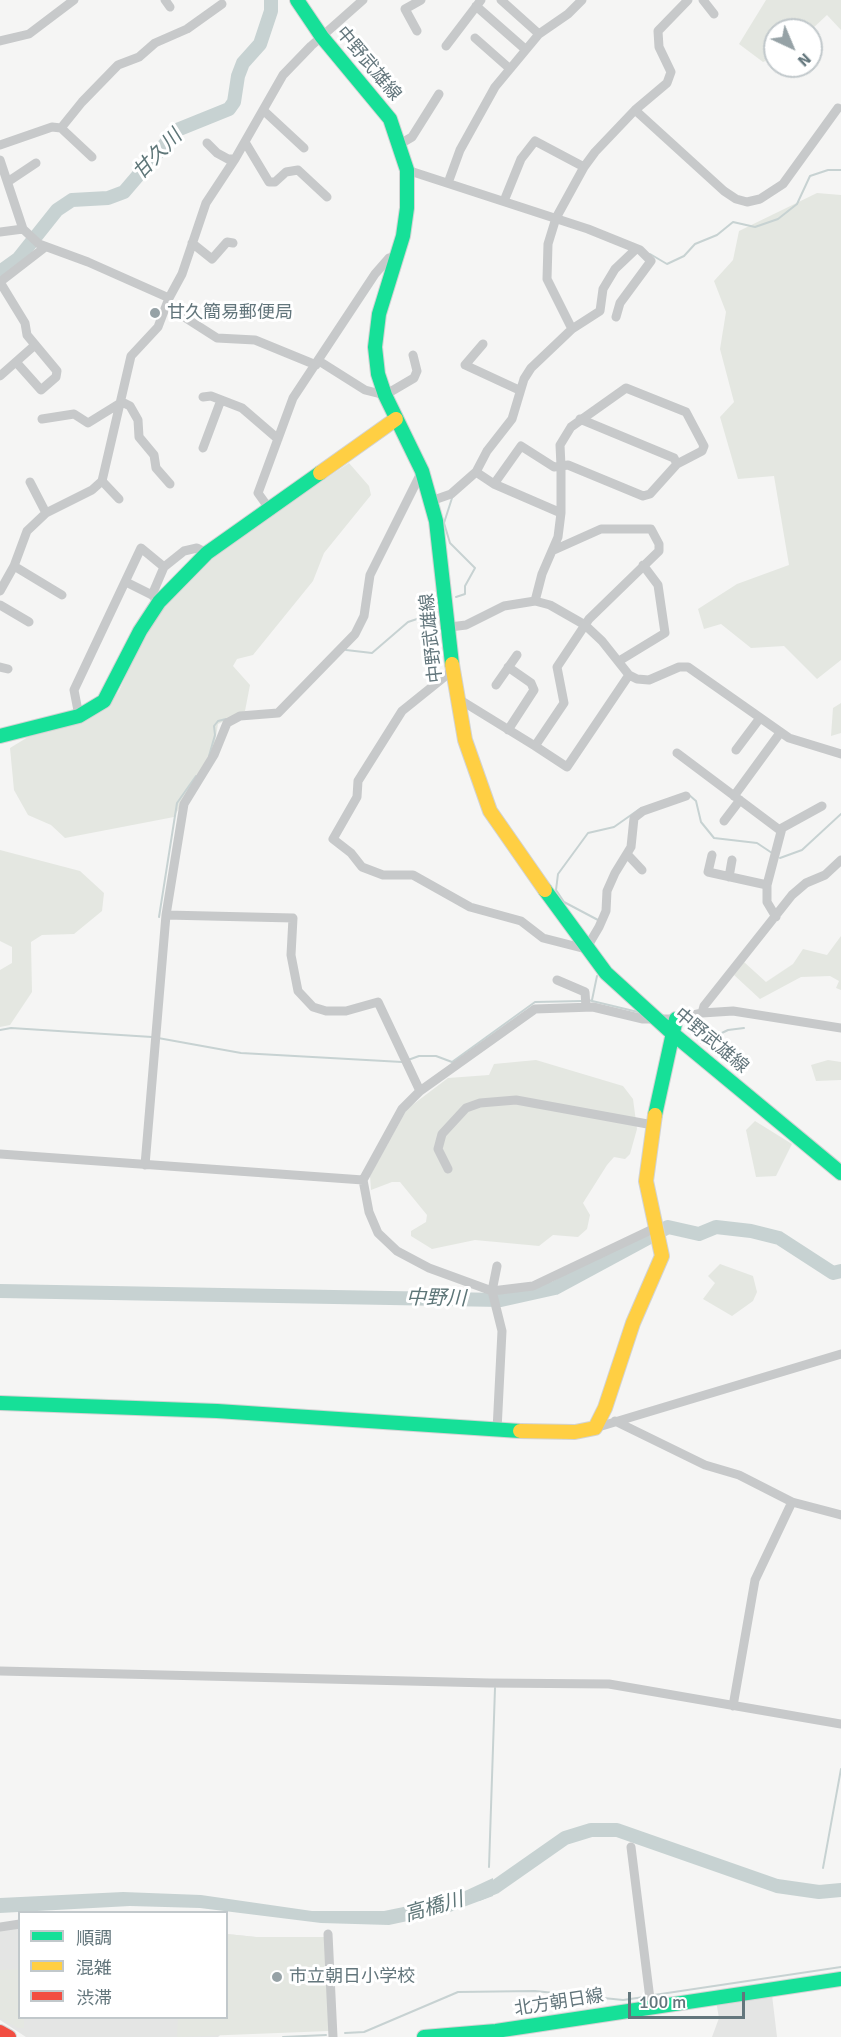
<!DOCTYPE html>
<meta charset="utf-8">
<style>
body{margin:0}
#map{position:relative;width:841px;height:2037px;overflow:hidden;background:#f5f5f4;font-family:Signika,"Noto Sans JP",sans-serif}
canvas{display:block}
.legend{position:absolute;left:18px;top:1911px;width:210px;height:108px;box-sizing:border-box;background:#fff;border:2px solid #c1c8cb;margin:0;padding:8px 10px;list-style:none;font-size:18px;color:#63767c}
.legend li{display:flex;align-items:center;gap:12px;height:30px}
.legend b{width:30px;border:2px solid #c1c8cb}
.north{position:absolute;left:763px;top:18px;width:60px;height:60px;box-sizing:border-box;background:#fff;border:2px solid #c1c8cb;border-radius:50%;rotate:136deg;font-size:16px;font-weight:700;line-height:24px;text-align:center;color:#63767c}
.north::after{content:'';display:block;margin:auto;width:21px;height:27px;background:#96a2a6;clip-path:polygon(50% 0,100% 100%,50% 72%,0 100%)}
.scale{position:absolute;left:628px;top:1992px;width:117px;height:27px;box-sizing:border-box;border:3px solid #63767c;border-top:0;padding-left:8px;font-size:18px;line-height:21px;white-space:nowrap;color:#63767c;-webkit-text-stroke:4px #fff;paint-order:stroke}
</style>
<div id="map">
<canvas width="841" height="2037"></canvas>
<ul class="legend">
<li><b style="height:8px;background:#16e098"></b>順調</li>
<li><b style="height:8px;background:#ffcf43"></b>混雑</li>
<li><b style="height:8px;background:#f24e42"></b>渋滞</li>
</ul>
<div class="north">N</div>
<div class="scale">100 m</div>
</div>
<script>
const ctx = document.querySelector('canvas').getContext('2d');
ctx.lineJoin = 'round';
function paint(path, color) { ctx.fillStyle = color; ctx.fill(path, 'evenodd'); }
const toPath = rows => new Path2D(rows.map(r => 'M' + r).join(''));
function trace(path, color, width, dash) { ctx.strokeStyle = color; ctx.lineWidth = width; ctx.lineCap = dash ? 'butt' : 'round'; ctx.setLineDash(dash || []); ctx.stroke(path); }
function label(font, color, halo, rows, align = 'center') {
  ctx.font = font + ' Signika,"Noto Sans JP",sans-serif'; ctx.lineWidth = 6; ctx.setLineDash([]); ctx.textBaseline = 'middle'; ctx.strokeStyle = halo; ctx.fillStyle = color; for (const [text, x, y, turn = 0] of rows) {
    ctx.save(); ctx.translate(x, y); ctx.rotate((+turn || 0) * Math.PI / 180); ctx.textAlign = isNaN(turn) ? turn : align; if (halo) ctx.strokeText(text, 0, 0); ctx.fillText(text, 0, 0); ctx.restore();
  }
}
paint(toPath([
 [19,1927,20,2018,226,2018,227,1934,256,1937,325,1937,218,2037,26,2037,0,2020,0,1930],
 [772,1995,777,2037,712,2037,719,2018,716,2001]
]), '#e4e5e4');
paint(toPath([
 [766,0,841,0,841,30,827,15,811,30,775,30,775,57,763,62,739,44],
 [817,193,841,195,841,660,817,679,784,646,751,648,721,624,704,629,698,609,737,584,789,565,774,476,738,479,720,417,734,402,720,349,726,312,714,281,733,260,739,231],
 [349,463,369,486,371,495,324,553,313,581,253,655,237,659,233,666,250,685,245,711,218,724,214,749,174,817,65,838,51,825,28,815,14,790,10,748,28,737,82,722,106,708,119,691,133,659,158,616,184,583,234,540],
 [841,703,841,733,831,736,833,708],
 [0,850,80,871,104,893,102,911,74,934,42,935,31,942,32,992,10,1025,0,1027,0,970,12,963,12,947,0,941],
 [841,936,841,990,836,988,839,981,830,976,801,977,760,999,734,975,744,962,766,982,793,964,803,949,827,955],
 [536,1060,623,1086,633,1099,637,1129,630,1154,625,1159,614,1157,607,1165,583,1203,590,1215,587,1229,578,1237,553,1235,539,1246,475,1240,432,1249,411,1236,411,1231,426,1222,427,1215,400,1182,392,1182,371,1190,370,1176,407,1109,448,1078,489,1075,494,1064],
 [828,1060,841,1062,841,1080,816,1081,811,1065],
 [755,1121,792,1144,776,1176,756,1177,746,1130],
 [720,1264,753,1276,757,1292,753,1301,732,1316,703,1299,715,1283,708,1276],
 [227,1934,256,1937,325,1937,329,2031,177,2037,178,2018,226,2018],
 [19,1969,20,2018,24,2018,24,2028,18,2028,0,2018,0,1970]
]), '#e4e7e1');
paint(toPath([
 [493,1878,493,1896,450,1912,389,1925,321,1923,200,1908,130,1906,0,1913,0,1898,123,1892,201,1895,312,1911,384,1911,452,1897]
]), '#c7d2d2');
trace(toPath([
 [650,254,667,264,684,256,695,244,717,235,733,222,755,227,778,219,797,204,810,176,828,170,841,170],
 [452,498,444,523,450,543,475,568,465,586,465,594,456,597],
 [346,650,372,653,408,622,438,612],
 [209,756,215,735,214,726,218,721,226,719],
 [688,794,696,801,701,822,714,838,757,843,772,853],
 [780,858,802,850,841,814],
 [159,917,177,803,196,776],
 [598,920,564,902,556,890,558,874,588,833,614,827,641,808],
 [588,1000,638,1012,642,1015],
 [592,1000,597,976],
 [0,1030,11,1028,152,1037],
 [158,1038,241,1053,402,1062],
 [701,1043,728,1030,744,1028],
 [408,1060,419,1056,436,1056,452,1062,535,1002,582,1001],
 [489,1867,495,1688],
 [823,1868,841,1769],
 [654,1995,841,1967],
 [345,2033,364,2032,458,1992,535,1991,623,2000,644,1997],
 [283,2037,326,2035]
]), '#c7d2d2', 2);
trace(toPath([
 [0,272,18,259,57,210,72,200,108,198,124,192,177,130,229,109,234,102,238,76,243,63,260,44,271,11,271,0],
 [0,1291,501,1300,555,1288,668,1227,699,1234,716,1227,751,1231,779,1238,833,1273,841,1271],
 [478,1894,495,1887,565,1838,591,1830,617,1830,777,1886,819,1892,841,1890]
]), '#c7d2d2', 14);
const fast = toPath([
 [297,0,322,37,390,119,407,170,407,208,403,236,379,314,375,347,378,374,385,395,422,471,436,521,452,664],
 [0,736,79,716,104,701,140,631,159,602,207,553,320,473],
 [545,890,606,973,672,1033,841,1173],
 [655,1115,676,1019],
 [0,1403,217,1411,520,1431],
 [424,2037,496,2031,841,1979]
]);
const slow = toPath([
 [320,473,396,419],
 [452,664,465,740,490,811,545,890],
 [520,1431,575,1432,595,1428,605,1408,633,1323,662,1256,646,1181,655,1115]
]);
const jam = toPath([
 [0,2032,9,2037]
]);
trace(fast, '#d2d3d3', 16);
trace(slow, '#d2d3d3', 16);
trace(jam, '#d2d3d3', 16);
trace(toPath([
 [165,0,170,7],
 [501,0,539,34],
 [703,0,714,14],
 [476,6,525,49],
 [417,31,405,9,421,0],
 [475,38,509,68],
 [0,41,29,34,74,0],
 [446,46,481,0],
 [263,110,304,148],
 [635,110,724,191,736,199,747,202,760,199,783,184,838,108],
 [61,128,92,157],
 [245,142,269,182,275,182,286,172,298,170,327,197],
 [207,143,217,153,228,159,235,159],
 [400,144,412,137,439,94],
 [0,145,52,127,61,128,82,102,118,65,139,57,155,43,187,29,222,4],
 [0,160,23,229,39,244,88,262,169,298],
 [407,170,588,229,640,250,651,261,620,303,616,317],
 [9,181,36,163],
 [448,183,460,150,495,87,539,34,568,14,582,0],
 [504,201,521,159,535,141,584,167],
 [0,232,23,229],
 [192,243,212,259,227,242,233,243],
 [0,282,25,323,27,335,57,371,56,377,41,390,16,362],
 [0,282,44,248],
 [167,306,217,338,255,340,316,365],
 [572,329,600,311,603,289,615,269,635,250],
 [483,344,465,365,519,390],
 [319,361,365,390,385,395,414,378,417,371,413,355],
 [0,376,35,345],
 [203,397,211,396,242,408,278,439],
 [42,419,74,414,88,423,122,402,130,406,138,420,139,437,154,455,156,468,170,484],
 [580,419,674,458,677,464],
 [203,448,221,400],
 [476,472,494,484,561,513],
 [102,481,119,499],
 [30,482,46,513],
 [494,484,521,446,554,467,568,465,643,496,650,494,677,464,702,451,704,446,686,412,626,388,571,427,560,445,561,466,561,513,558,537,542,574,535,601],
 [431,501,451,494,476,472,487,451,512,419,524,379,531,368,572,329,547,279,548,244,556,218,584,167,595,152,635,110,667,83,671,72,659,47,658,31,688,0],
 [268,507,258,493,293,398,375,274,389,258,396,257],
 [14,566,62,595],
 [126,582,152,595],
 [0,591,14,566,27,531,46,513,92,490,102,481,131,356,158,327,169,298,182,274,206,203,235,159,283,75,311,46,363,0],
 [159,602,152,595,164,567,184,551,197,548,207,553],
 [0,605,29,622],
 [450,627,466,625,504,606,535,601,550,605,585,625,602,641,629,675,637,679,649,680,679,667,688,667,789,738,841,754],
 [619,661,665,633,658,585,643,565],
 [0,667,8,669],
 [453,670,402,711,358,781,357,797,333,839,351,853,362,867,383,875,413,875,470,907,521,921,543,938,586,949,599,927,606,911,607,891,615,873,631,847,634,818,643,811,686,796],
 [496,685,517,655],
 [457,698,535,746,564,703,557,667,589,619,659,551,659,544,651,529,601,529,554,550],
 [79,716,74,690,141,548,164,567],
 [508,730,534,690,531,683,508,667],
 [535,746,567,767,629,675],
 [736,750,760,718],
 [677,753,781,831],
 [734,796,780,733],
 [724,821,740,800],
 [627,854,642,870],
 [712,855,708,872,767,885,767,902,776,917],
 [729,877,732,860],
 [767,885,782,828,822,806],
 [166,915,293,918,291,955,298,991,313,1007,326,1011,346,1011,378,1002,420,1091],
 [557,980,585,992,586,1007],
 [702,1013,704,1006,792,895,806,883,825,875,841,860],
 [0,1154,363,1180],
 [145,1165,166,915,184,804,214,755,227,723,240,716,278,713,355,634,364,616,370,575,422,471],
 [448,1169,438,1149,442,1134,466,1108,480,1103,516,1100,653,1125],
 [657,1227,533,1286,492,1291,429,1268,397,1251,378,1233,369,1212,363,1180,402,1109,420,1091,535,1009,593,1007,643,1019,676,1019,702,1013,733,1011,841,1028],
 [615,1421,705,1465,739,1475,792,1502,841,1515],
 [595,1428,841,1354],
 [497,1430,502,1331,492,1291,497,1266],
 [0,1671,489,1683,609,1684,841,1724],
 [733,1706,755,1580,792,1502],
 [631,1847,651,2007],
 [0,1927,20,1924],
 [328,1934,333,2037]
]), '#c7c9ca', 9);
trace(fast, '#16e098', 14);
trace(slow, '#ffcf43', 14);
trace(jam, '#f24e42', 14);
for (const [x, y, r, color] of [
 [155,313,6,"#96a2a6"],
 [277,1977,6,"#96a2a6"]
]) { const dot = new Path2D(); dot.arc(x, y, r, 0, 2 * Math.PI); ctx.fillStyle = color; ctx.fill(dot); trace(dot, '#fff', 2); }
label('18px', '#63767c', '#fff', [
 ["中野武雄線",368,64,50],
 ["中野武雄線",432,638,-96],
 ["中野武雄線",711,1041,40],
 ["北方朝日線",559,2003,-9]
]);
label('18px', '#63767c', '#fff', [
 ["甘久簡易郵便局",167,313],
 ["市立朝日小学校",289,1977]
], 'left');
label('italic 20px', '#5e7678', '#fff', [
 ["甘久川",158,155,-46],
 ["中野川",436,1299,1],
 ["高橋川",434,1908,-16]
]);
</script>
